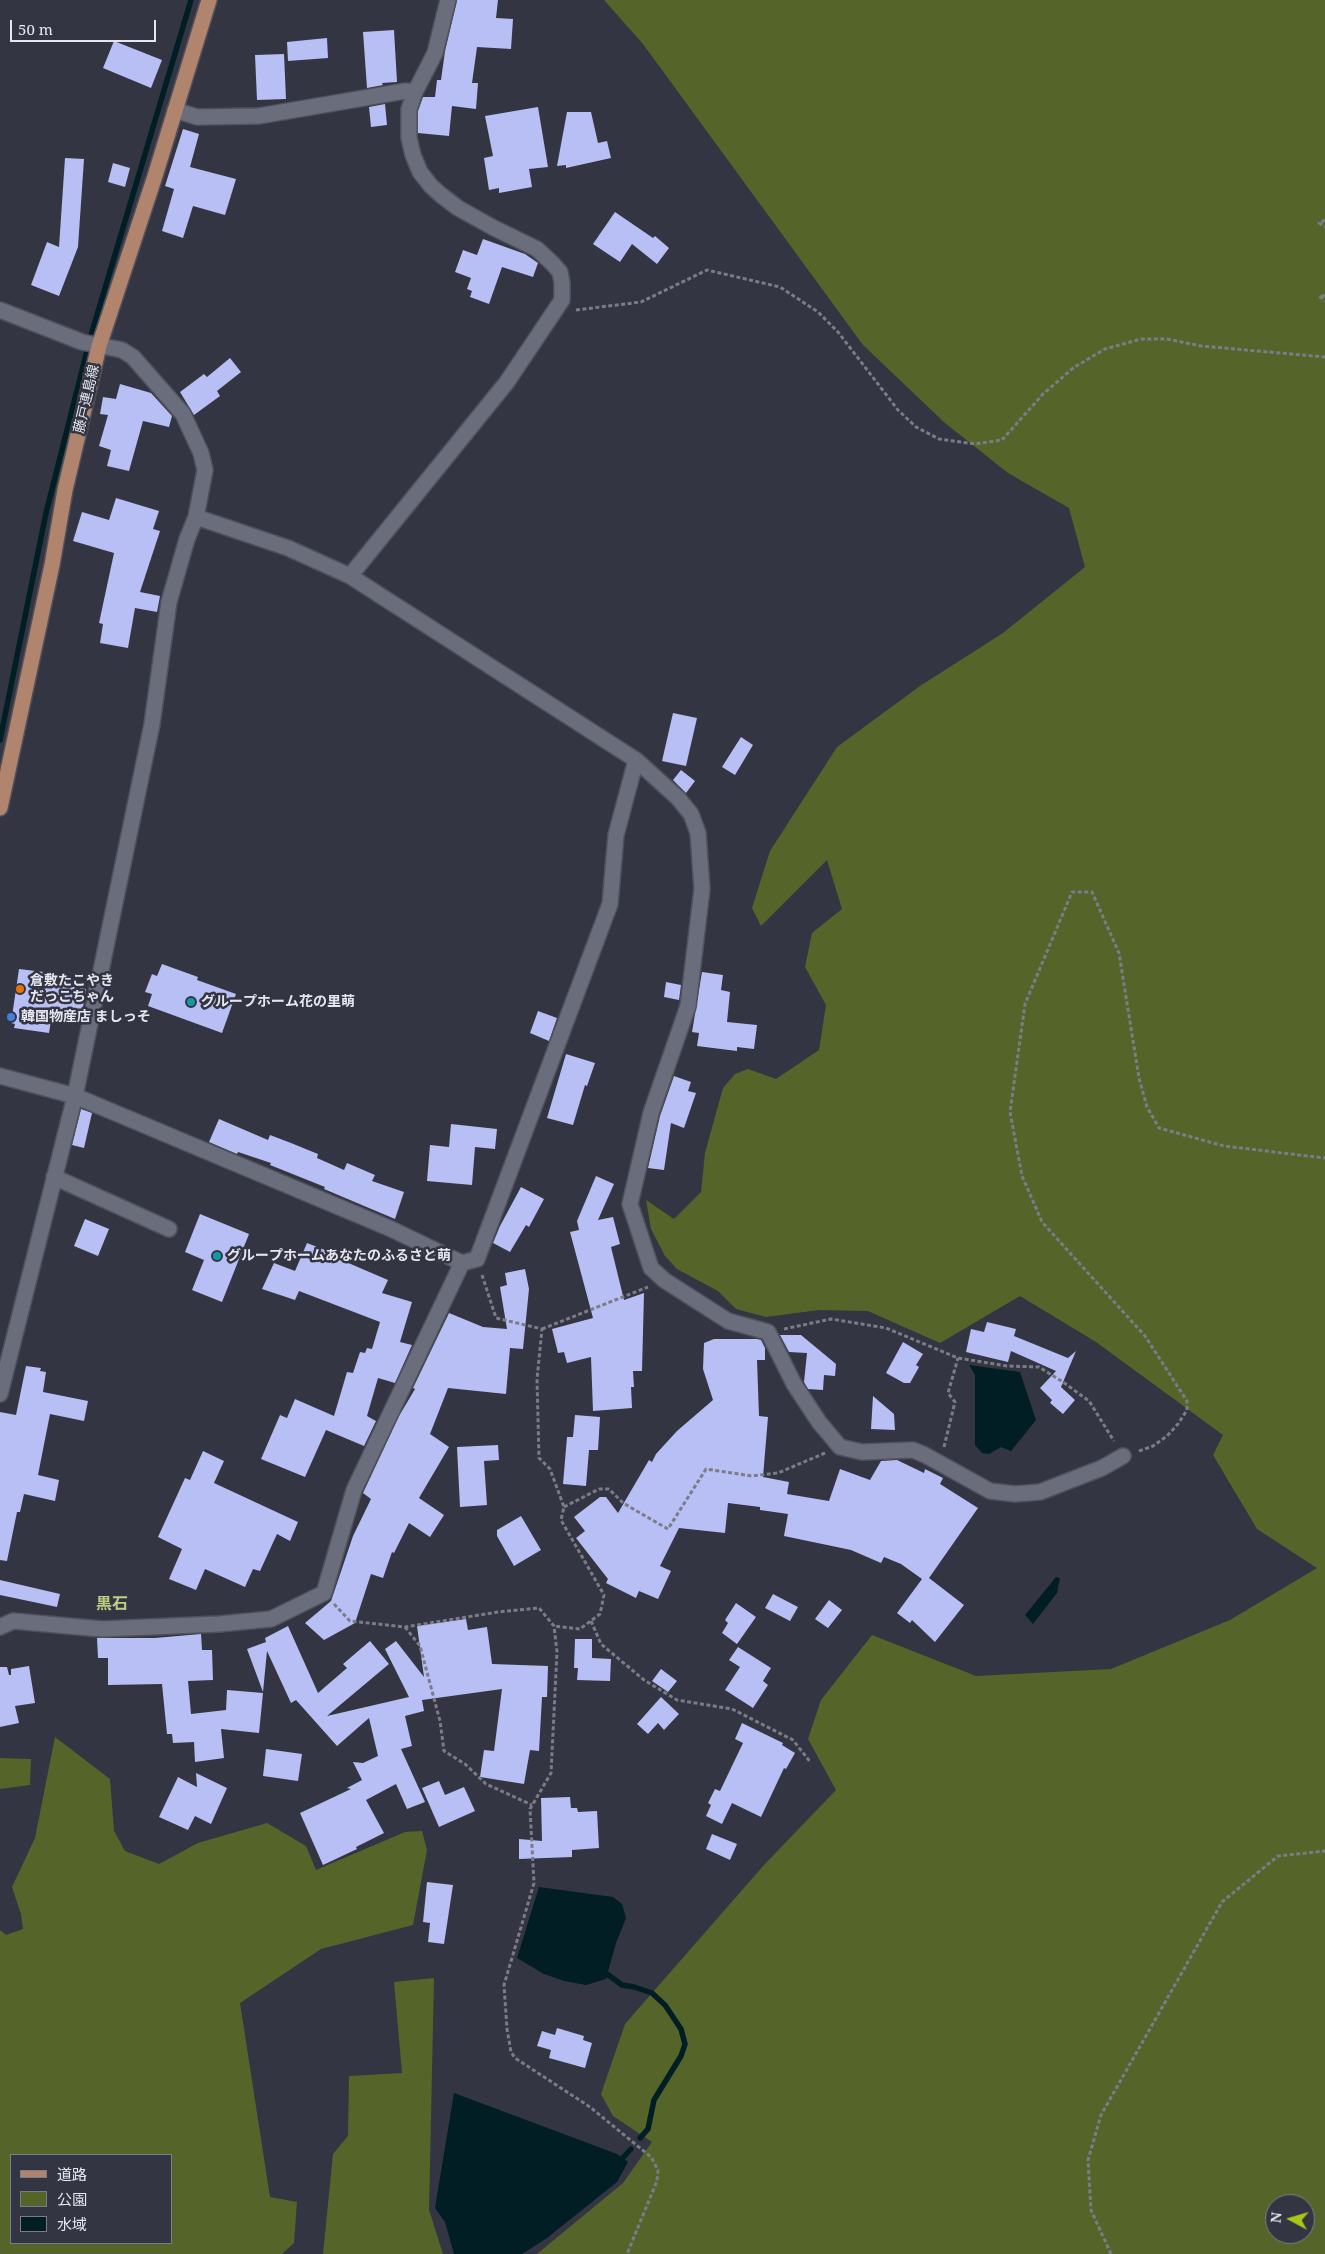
<!DOCTYPE html>
<meta charset="utf-8">
<style>
body{margin:0}
#map{position:relative;width:1325px;height:2254px;overflow:hidden;background:#333542;font-family:"Noto Serif","Noto Sans JP",serif}
canvas{display:block}
.legend{position:absolute;left:10px;top:2154px;width:162px;height:90px;box-sizing:border-box;background:#333542;border:1px solid #7a7c87;margin:0;padding:6px 9px;list-style:none;font-size:15px;color:#e5e6ef}
.legend li{display:flex;align-items:center;gap:10px;height:25px}
.legend b{width:25px;border:1px solid #7a7c87}
.north{position:absolute;left:1265px;top:2194px;width:50px;height:50px;box-sizing:border-box;background:#333542;border:1px solid #7a7c87;border-radius:50%;rotate:276deg;font-size:14px;font-weight:700;line-height:20px;text-align:center;color:#e5e6ef}
.north::after{content:'';display:block;margin:auto;width:18px;height:22px;background:#aac718;clip-path:polygon(50% 0,100% 100%,50% 72%,0 100%)}
.scale{position:absolute;left:10px;top:20px;width:146px;height:22px;box-sizing:border-box;border:2px solid #e5e6ef;border-top:0;padding-left:6px;font-size:15px;line-height:18px;white-space:nowrap;color:#e5e6ef;-webkit-text-stroke:4px #333542;paint-order:stroke}
</style>
<div id="map">
<canvas width="1325" height="2254"></canvas>
<ul class="legend">
<li><b style="height:6px;background:#b0846d"></b>道路</li>
<li><b style="height:14px;background:#55652a"></b>公園</li>
<li><b style="height:14px;background:#011e25"></b>水域</li>
</ul>
<div class="north">N</div>
<div class="scale">50 m</div>
</div>
<script>
const ctx = document.querySelector('canvas').getContext('2d');
ctx.lineJoin = 'round';
function paint(path, color) { ctx.fillStyle = color; ctx.fill(path, 'evenodd'); }
const toPath = rows => new Path2D(rows.map(r => 'M' + r).join(''));
function trace(path, color, width, dash) { ctx.strokeStyle = color; ctx.lineWidth = width; ctx.lineCap = dash ? 'butt' : 'round'; ctx.setLineDash(dash || []); ctx.stroke(path); }
function label(font, color, halo, rows, align = 'center') {
  ctx.font = font + ' "Noto Serif","Noto Sans JP",serif'; ctx.lineWidth = 5; ctx.setLineDash([]); ctx.textBaseline = 'middle'; ctx.strokeStyle = halo; ctx.fillStyle = color; for (const [text, x, y, turn = 0] of rows) {
    ctx.save(); ctx.translate(x, y); ctx.rotate((+turn || 0) * Math.PI / 180); ctx.textAlign = isNaN(turn) ? turn : align; if (halo) ctx.strokeText(text, 0, 0); ctx.fillText(text, 0, 0); ctx.restore();
  }
}
paint(toPath([
 [604,0,1325,0,1325,2254,537,2254,623,2183,652,2142,613,2116,601,2094,625,2024,764,1865,836,1790,808,1739,821,1700,872,1635,976,1676,1111,1669,1230,1620,1317,1568,1257,1529,1213,1455,1223,1435,1096,1342,1020,1296,940,1343,868,1311,819,1310,766,1317,736,1309,718,1291,677,1269,665,1256,651,1229,646,1200,674,1219,701,1192,705,1153,723,1088,735,1074,748,1069,776,1079,819,1050,826,1005,805,967,812,933,842,909,827,860,761,926,752,908,770,851,837,747,920,686,1003,633,1085,567,1069,508,1008,473,945,423,863,345,643,44],
 [1275,2204,1305,2204,1305,2234,1275,2234],
 [55,1737,110,1779,114,1831,125,1851,159,1864,198,1843,267,1823,306,1846,316,1870,405,1832,422,1831,427,1850,413,1925,321,1949,240,2003,270,2197,297,2202,294,2243,282,2254,0,2254,0,1930,6,1935,23,1929,21,1914,12,1887,35,1838],
 [11,2155,171,2155,171,2243,11,2243],
 [0,1758,31,1759,30,1785,0,1789],
 [434,1978,429,2210,443,2254,323,2254,333,2154,348,2136,349,2076,402,2073,394,1982]
]), '#55652a');
paint(toPath([
 [969,1365,1020,1372,1036,1420,1011,1451,1001,1447,989,1454,982,1453,975,1445,975,1375],
 [1056,1577,1060,1578,1057,1593,1033,1624,1025,1615],
 [539,1887,613,1897,622,1904,626,1918,616,1943,606,1979,586,1985,564,1981,544,1974,517,1958],
 [454,2093,617,2154,628,2162,617,2182,547,2238,522,2254,454,2254,445,2222,435,2208]
]), '#011e25');
trace(toPath([
 [0,740,46,513,91,335,191,0],
 [603,1971,622,1985,634,1987,652,1993,665,2005,681,2029,685,2044,681,2056,654,2100,648,2129,640,2138],
 [618,2163,631,2149]
]), '#011e25', 5.5);
paint(toPath([
 [457,0,498,0,496,18,513,19,511,49,477,47,472,83,478,83,476,109,452,106,449,136,418,133,418,111,423,97,435,97,437,80,441,80,445,51],
 [394,30,397,82,382,83,383,85,367,88,363,32],
 [327,38,328,58,288,61,287,42],
 [114,41,162,60,151,88,103,68],
 [284,54,286,99,257,100,255,55],
 [385,104,387,125,371,127,369,107],
 [538,107,548,167,529,169,532,187,499,193,499,188,489,190,484,158,493,156,485,116],
 [567,112,591,112,598,143,607,141,611,158,566,168,566,165,557,166],
 [183,129,199,134,190,167,236,179,225,215,193,206,183,238,162,231,174,189,165,186],
 [65,158,84,159,78,247,59,296,31,285,47,242,59,247],
 [113,163,130,168,125,187,108,182],
 [615,212,653,238,655,236,669,248,657,264,632,244,620,262,593,244],
 [483,239,525,254,538,263,533,277,502,267,489,304,470,297,472,291,467,289,471,278,455,272,463,250,477,255],
 [230,358,241,372,217,391,220,396,194,415,180,392,204,374,207,377],
 [120,384,151,393,172,416,169,427,143,421,129,471,107,466,111,450,99,446,108,415,100,414,103,397,116,399],
 [116,498,159,511,153,529,160,531,140,592,160,596,157,612,135,608,128,648,100,643,103,624,99,623,114,553,73,541,82,512,109,520],
 [673,713,697,718,686,766,662,761],
 [741,737,753,745,735,775,722,767],
 [681,770,695,781,686,793,673,780],
 [162,964,198,977,197,980,236,994,222,1033,148,1006,152,994,145,992,152,974,157,976],
 [19,969,52,973,50,983,86,989,81,1019,52,1014,49,1033,14,1028,15,1024,11,1023],
 [702,972,723,975,721,990,730,992,727,1022,757,1025,754,1049,737,1047,737,1051,697,1046,699,1033,692,1032],
 [666,982,681,985,679,1000,664,997],
 [538,1011,557,1018,549,1041,530,1033],
 [566,1054,595,1063,587,1086,585,1085,573,1125,547,1118],
 [674,1076,691,1082,688,1091,696,1093,684,1128,671,1123,664,1170,648,1168,660,1116],
 [81,1109,92,1113,84,1148,72,1145],
 [219,1119,268,1140,270,1135,291,1143,318,1154,317,1158,344,1170,347,1163,375,1175,372,1181,404,1192,395,1219,324,1189,325,1187,270,1165,271,1163,238,1152,237,1154,209,1142],
 [451,1124,497,1129,495,1149,475,1147,472,1185,427,1181,430,1145,449,1147],
 [596,1176,614,1184,598,1220,613,1217,620,1244,611,1247,624,1300,644,1293,642,1371,633,1371,634,1387,631,1387,632,1408,593,1411,591,1357,567,1363,564,1352,558,1353,552,1329,593,1318,570,1232,579,1230,577,1221],
 [521,1187,544,1199,529,1227,526,1225,510,1252,493,1243,500,1226],
 [200,1214,249,1234,222,1302,192,1290,204,1260,185,1252],
 [85,1219,109,1229,98,1256,74,1246],
 [307,1243,348,1259,346,1262,388,1280,382,1293,412,1302,400,1342,412,1345,395,1383,378,1378,367,1416,376,1421,364,1446,326,1430,305,1477,261,1459,280,1415,287,1418,295,1399,334,1416,347,1372,353,1373,360,1352,365,1353,367,1348,372,1349,380,1322,299,1291,295,1300,262,1289,274,1263,295,1271],
 [525,1269,529,1289,523,1349,510,1348,506,1394,448,1388,430,1434,449,1447,419,1498,444,1515,430,1537,409,1523,394,1553,392,1552,383,1578,371,1574,355,1623,324,1640,305,1623,331,1601,353,1536,371,1499,363,1493,399,1416,415,1389,413,1388,449,1313,483,1327,507,1329,500,1287,507,1285,505,1273],
 [987,1322,1016,1329,1014,1336,1068,1358,1076,1351,1061,1387,1075,1400,1063,1414,1050,1403,1052,1400,1040,1388,1056,1371,1011,1351,1008,1362,966,1352,971,1329,984,1332],
 [780,1335,801,1335,836,1364,835,1376,824,1375,823,1390,808,1389,804,1382,807,1353,789,1352],
 [714,1339,757,1339,761,1340,765,1348,765,1360,757,1360,759,1416,768,1417,763,1477,789,1482,787,1494,829,1501,840,1469,870,1480,881,1461,897,1460,924,1473,925,1469,943,1478,940,1484,978,1508,929,1578,964,1605,935,1642,912,1620,910,1623,897,1613,922,1579,901,1564,884,1557,881,1563,851,1550,784,1536,788,1514,760,1510,760,1507,728,1503,725,1533,679,1528,660,1566,671,1571,658,1599,639,1591,636,1598,606,1583,608,1579,576,1538,585,1531,574,1517,600,1497,606,1497,618,1513,649,1460,652,1462,656,1454,677,1431,713,1400,703,1369,704,1343],
 [903,1342,923,1354,916,1365,919,1367,910,1383,904,1383,886,1373],
 [26,1366,41,1368,40,1371,46,1372,43,1392,88,1401,84,1421,50,1414,38,1475,59,1480,55,1501,24,1494,20,1512,17,1512,7,1561,0,1560,0,1412,16,1415],
 [873,1396,894,1414,895,1430,871,1429],
 [575,1415,600,1417,598,1450,589,1450,586,1486,563,1484,567,1437,573,1437],
 [498,1445,499,1460,484,1461,487,1505,460,1507,457,1447],
 [203,1451,224,1461,214,1483,298,1522,290,1541,277,1534,260,1571,253,1569,245,1587,205,1569,196,1590,169,1579,182,1549,158,1537,185,1478,190,1480],
 [521,1516,541,1550,514,1566,497,1536,497,1530],
 [0,1580,60,1594,57,1607,0,1595],
 [773,1594,798,1607,790,1621,765,1608],
 [829,1600,842,1610,828,1628,815,1619],
 [736,1603,756,1617,737,1644,722,1633,728,1623,725,1620],
 [466,1619,468,1630,487,1627,492,1664,548,1666,547,1697,542,1697,539,1751,530,1750,524,1784,480,1777,484,1750,494,1751,502,1689,422,1700,424,1711,405,1716,412,1746,401,1749,425,1802,407,1809,396,1784,366,1800,384,1833,356,1847,357,1849,323,1865,300,1813,351,1789,347,1788,362,1780,353,1762,363,1763,378,1756,369,1718,337,1746,296,1700,291,1703,267,1651,263,1692,247,1649,266,1642,265,1638,288,1626,318,1693,347,1668,343,1664,370,1641,389,1664,327,1716,409,1697,385,1649,396,1641,424,1677,417,1626],
 [201,1634,202,1650,212,1650,213,1680,188,1681,191,1714,226,1710,227,1690,263,1693,259,1733,221,1729,224,1758,195,1762,194,1742,173,1743,172,1734,167,1734,162,1684,108,1685,108,1658,98,1658,97,1638,155,1638],
 [575,1639,592,1639,592,1658,611,1659,610,1681,577,1680,578,1668,574,1668],
 [738,1647,771,1668,763,1681,768,1685,753,1708,725,1690,740,1667,729,1660],
 [29,1666,35,1703,15,1706,19,1723,0,1727,0,1667,7,1667,9,1675,11,1675,11,1669],
 [661,1669,677,1681,668,1692,652,1681],
 [661,1697,679,1714,664,1730,658,1723,648,1734,637,1724],
 [742,1723,783,1743,782,1745,795,1753,786,1769,784,1768,761,1817,732,1803,722,1824,706,1816,711,1805,708,1803,715,1789,720,1791,743,1743,735,1739],
 [266,1749,302,1754,298,1781,263,1776],
 [196,1773,227,1788,211,1824,195,1816,188,1830,159,1817,178,1777,197,1787],
 [439,1781,445,1795,464,1787,475,1811,439,1827,422,1788],
 [570,1797,571,1808,577,1808,578,1812,597,1811,599,1848,572,1850,572,1857,519,1859,519,1839,542,1841,541,1798],
 [712,1834,737,1844,730,1860,706,1849],
 [427,1882,453,1885,444,1944,428,1942,430,1923,423,1922],
 [557,2028,584,2036,583,2040,592,2043,585,2068,549,2058,551,2050,537,2046,542,2031,555,2035]
]), '#b7bff4');
const minor = toPath([
 [175,110,197,117,259,116,405,91,415,92],
 [0,310,82,342,122,350,133,357,183,414,201,453,205,470,196,517,187,539,169,602,152,724,75,1096,0,1394],
 [196,517,288,548,350,576,636,760,678,798,691,814,698,833,702,889,688,1006,651,1113,630,1204,651,1268,664,1280,728,1321,768,1332,794,1384,819,1422,840,1447,862,1452,913,1450,925,1455,990,1491,1015,1494,1040,1492,1102,1468,1123,1456],
 [350,576,507,382,562,300,562,283,560,272,552,263,537,249,494,228,458,208,441,195,431,186,420,172,413,155,409,138,409,109,415,92,435,53,448,0],
 [0,1076,75,1096,389,1228,462,1263,477,1259,610,904,616,835,636,760],
 [54,1177,169,1229],
 [0,1627,13,1621,102,1629,219,1624,271,1619,324,1593,354,1490,462,1263]
]);
const major = toPath([
 [0,808,52,565,65,490,99,346,155,176,209,0]
]);
trace(minor, '#50515c', 18);
trace(major, '#50515c', 18);
trace(toPath([
 [1325,220,1319,223,1325,227],
 [1325,296,1319,296,1325,301],
 [576,310,641,302,707,270,780,287,818,312,838,332,898,410,916,427,939,439,975,444,1002,440,1043,394,1073,368,1105,349,1141,339,1167,339,1201,346,1325,357],
 [482,1275,496,1318,542,1329,537,1379,539,1458,550,1469,564,1507,561,1520,604,1595,600,1614,580,1629,554,1626],
 [542,1329,648,1287],
 [784,1329,831,1319,886,1328,958,1358,1007,1366,1039,1367,1063,1382,1089,1401,1114,1441],
 [944,1447,955,1402,948,1393,958,1358],
 [1139,1451,1153,1446,1167,1436,1178,1424,1187,1410,1187,1401,1145,1336,1042,1222,1022,1176,1010,1112,1025,1004,1072,892,1092,892,1119,953,1139,1078,1147,1107,1159,1128,1224,1146,1325,1158],
 [564,1507,599,1489,609,1489,623,1503,668,1529,706,1469,752,1476,778,1473,825,1453],
 [334,1604,350,1621,405,1627,498,1612,539,1608,554,1626,557,1652,551,1773,530,1809,534,1883,504,1985,507,2029,511,2052,515,2058,590,2107,651,2157,658,2170,657,2181,627,2254],
 [591,1621,601,1644,644,1680,677,1700,732,1709,793,1740,811,1763],
 [405,1627,420,1646,440,1721,444,1751,465,1764,486,1784,532,1805],
 [1111,2254,1091,2210,1088,2160,1101,2115,1222,1902,1278,1856,1325,1851]
]), '#7b7c88', 3, [4, 2.5]);
trace(minor, '#6a6d7c', 15);
trace(major, '#b0846d', 15);
for (const [x, y, r, color] of [
 [20,989,5,"#e8710a"],
 [191,1002,5,"#0f9aa8"],
 [11,1017,5,"#3f7fe0"],
 [217,1256,5,"#0f9aa8"]
]) { const dot = new Path2D(); dot.arc(x, y, r, 0, 2 * Math.PI); ctx.fillStyle = color; ctx.fill(dot); trace(dot, '#333542', 2); }
label('14px', '#e5e6ef', '#333542', [
 ["藤戸連島線",87,399,-77]
]);
label('bold 14px', '#e5e6ef', '#333542', [
 ["倉敷たこやき",30,981],
 ["だっこちゃん",30,997],
 ["グループホーム花の里萌",201,1002],
 ["韓国物産店 ましっそ",21,1017],
 ["グループホームあなたのふるさと萌",227,1256]
], 'left');
label('bold 16px', '#bcce83', '#333542', [
 ["黒石",112,1604]
]);
</script>
